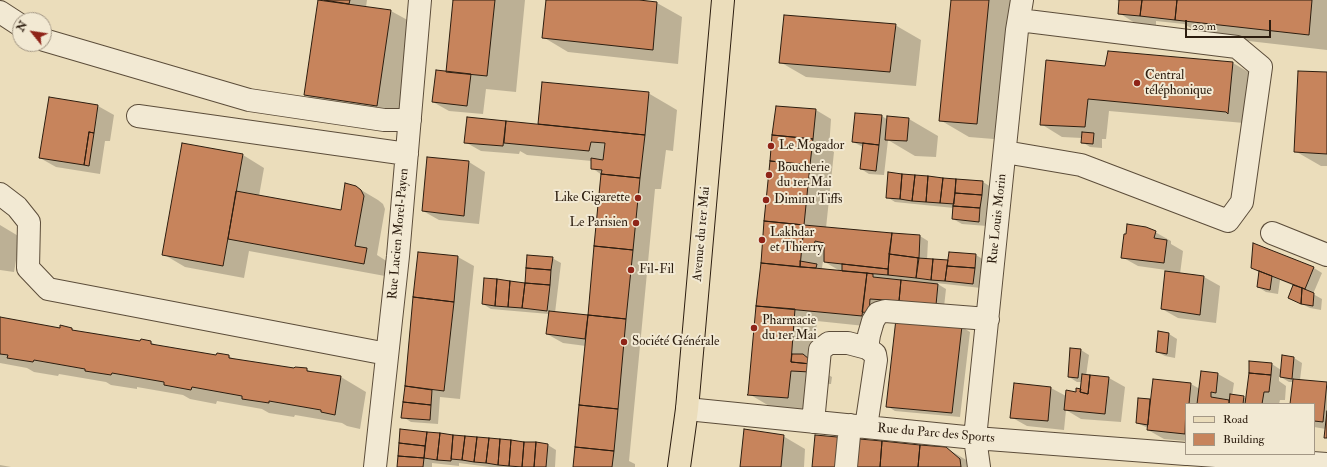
<!DOCTYPE html>
<meta charset="utf-8">
<style>
body{margin:0}
#map{position:relative;width:1327px;height:467px;overflow:hidden;background:#ebddbb;font-family:"IM FELL Double Pica",serif}
canvas{display:block}
.legend{position:absolute;left:1185px;top:403px;width:130px;height:52px;box-sizing:border-box;background:#f2e9d3;border:1px solid #a39785;margin:0;padding:5px 7px;list-style:none;font-size:12px;color:#2c1d0f}
.legend li{display:flex;align-items:center;gap:8px;height:20px}
.legend b{width:20px;border:1px solid #a39785}
.north{position:absolute;left:12px;top:12px;width:40px;height:40px;box-sizing:border-box;background:#f2e9d3;border:1px solid #a39785;border-radius:50%;rotate:300deg;font-size:11px;font-weight:700;line-height:16px;text-align:center;color:#2c1d0f}
.north::after{content:'';display:block;margin:auto;width:14px;height:18px;background:#8f2418;clip-path:polygon(50% 0,100% 100%,50% 72%,0 100%)}
.scale{position:absolute;left:1185px;top:20px;width:86px;height:18px;box-sizing:border-box;border:2px solid #2c1d0f;border-top:0;padding-left:5px;font-size:12px;line-height:14px;white-space:nowrap;color:#2c1d0f;-webkit-text-stroke:3px #f2e9d3;paint-order:stroke}
</style>
<div id="map">
<canvas width="1327" height="467"></canvas>
<ul class="legend">
<li><b style="height:5px;background:#ebddbb"></b>Road</li>
<li><b style="height:11px;background:#c7845c"></b>Building</li>
</ul>
<div class="north">N</div>
<div class="scale">20 m</div>
</div>
<script>
const ctx = document.querySelector('canvas').getContext('2d');
ctx.lineJoin = 'round';
function paint(path, color) { ctx.fillStyle = color; ctx.fill(path, 'evenodd'); }
const toPath = rows => new Path2D(rows.map(r => 'M' + r).join(''));
function trace(path, color, width, dash) { ctx.strokeStyle = color; ctx.lineWidth = width; ctx.lineCap = dash ? 'butt' : 'round'; ctx.setLineDash(dash || []); ctx.stroke(path); }
function label(font, color, halo, rows, align = 'center') {
  ctx.font = font + ' "IM FELL Double Pica",serif'; ctx.lineWidth = 4; ctx.setLineDash([]); ctx.textBaseline = 'middle'; ctx.strokeStyle = halo; ctx.fillStyle = color; for (const [text, x, y, turn = 0] of rows) {
    ctx.save(); ctx.translate(x, y); ctx.rotate((+turn || 0) * Math.PI / 180); ctx.textAlign = isNaN(turn) ? turn : align; if (halo) ctx.strokeText(text, 0, 0); ctx.fillText(text, 0, 0); ctx.restore();
  }
}
paint(toPath([
 [318,0,367,0,366,7,391,11,413,23,399,118,327,107,305,95,319,1],
 [454,0,525,0,516,92,486,89,483,114,449,111,433,102,447,73],
 [547,0,630,0,657,3,682,17,678,64,568,52,543,37],
 [952,0,1020,0,1006,140,969,137,940,120],
 [1116,0,1327,0,1327,50,1205,36,1184,24,1156,21,1156,25,1135,23,1119,13,1120,1],
 [895,25,921,40,916,86,806,77,780,62],
 [1108,52,1233,63,1255,76,1244,123,1109,111,1106,139,1102,139,1102,148,1090,147,1082,142,1082,138,1062,137,1041,124,1106,67],
 [1327,73,1327,166,1321,166,1295,151],
 [543,83,648,93,677,110,673,151,666,150,661,189,655,189,629,461,635,464,635,467,574,467,586,346,563,343,547,334,549,314,491,309,483,304,526,284,552,258,561,263,555,313,589,316,602,175,592,168,592,161,527,155,520,151,519,154,481,151,465,142,468,118,539,125],
 [49,98,98,106,114,115,110,141,105,141,100,174,56,167,40,158],
 [816,110,831,119,829,149,834,152,826,228,920,236,928,241,927,260,949,261,976,255,984,260,981,288,936,283,946,289,942,325,962,327,970,332,960,417,895,411,887,406,899,305,886,304,884,328,817,321,813,362,819,370,832,377,831,384,812,383,810,410,771,407,749,394],
 [823,261,842,272,822,268],
 [882,116,888,120,909,119,938,136,936,157,915,156,888,140,884,175,869,174,861,169,863,147,853,142],
 [243,155,264,168,259,196,342,211,356,187,378,200,383,204,385,209,377,255,388,262,385,276,249,251,244,278,185,267,163,254],
 [469,162,485,172,479,224,439,220,423,211],
 [889,174,983,182,991,187,987,226,962,224,953,219,954,208,895,202,887,197],
 [0,225,20,237,14,272,0,270],
 [1155,232,1171,241,1171,244,1183,251,1180,274,1204,277,1220,286,1216,323,1178,318,1162,309,1166,270,1138,266,1122,257],
 [1254,244,1314,268,1322,273,1313,294,1322,299,1321,310,1310,308,1290,298,1294,286,1280,280,1278,294,1266,292,1258,287,1259,272,1252,268],
 [419,253,458,257,474,266,460,399,440,397,438,424,411,422,403,417],
 [0,318,60,329,72,329,77,332,141,342,151,342,157,346,217,356,229,356,235,360,295,370,306,369,312,372,341,377,366,392,360,429,347,426,342,423,295,415,294,417,269,413,262,409,217,401,216,404,190,399,183,395,137,387,137,389,111,385,106,382,59,374,58,376,34,372,27,368,0,363],
 [1159,333,1169,334,1177,339,1175,358,1165,356,1157,352],
 [1081,350,1089,355,1086,376,1109,378,1125,387,1121,422,1081,419,1066,410,1064,430,1027,426,1011,417,1015,384,1051,388,1066,396,1077,393,1080,390,1083,382,1077,382,1069,377],
 [1294,358,1302,363,1300,380,1327,383,1327,438,1325,437,1326,429,1314,427,1314,404,1291,404,1293,382,1289,382,1279,376,1279,381,1286,386,1285,400,1280,400,1279,404,1186,404,1186,441,1164,439,1148,430,1148,428,1137,423,1150,400,1151,401,1191,384,1200,389,1218,374,1234,383,1232,396,1243,397,1247,399,1272,364,1281,370],
 [401,430,548,445,556,450,555,467,490,467,459,463,459,466,432,463,432,467,398,467],
 [783,436,805,449,804,467,742,467],
 [946,448,968,461,975,467,813,467],
 [0,465,11,467,0,467]
]), '#0003');
const building = toPath([
 [318,0,391,10,377,106,304,95,318,0],
 [324,0,350,0,349,4,324,0],
 [453,0,495,0,487,76,446,72,453,0],
 [546,0,639,0,657,2,653,50,542,38,546,0],
 [951,0,989,0,977,124,939,121,951,0],
 [1119,0,1142,0,1140,16,1118,14,1119,0],
 [1142,0,1177,0,1175,20,1140,16,1142,0],
 [1177,0,1312,0,1309,35,1175,20,1177,0],
 [784,15,896,24,890,72,779,63,784,15],
 [1108,51,1233,62,1228,114,1226,112,1088,99,1085,127,1040,125,1046,60,1105,66,1108,51],
 [436,70,471,74,467,106,432,102,436,70],
 [1298,71,1327,72,1327,154,1294,152,1298,71],
 [542,82,649,92,645,135,538,124,542,82],
 [49,97,98,105,94,133,89,132,84,165,39,158,49,97],
 [776,106,816,109,813,139,772,135,776,106],
 [855,113,882,115,879,145,852,142,855,113],
 [887,116,909,118,907,141,885,140,887,116],
 [467,117,506,121,503,146,464,143,467,117],
 [506,121,645,135,640,178,601,174,602,170,591,169,591,158,603,160,605,143,591,142,589,151,504,143,506,121],
 [89,132,94,133,89,166,84,165,89,132],
 [1082,132,1094,133,1093,144,1081,143,1082,132],
 [772,135,813,139,810,165,770,161,772,135],
 [182,143,243,154,223,266,162,255,182,143],
 [863,143,879,145,876,171,860,169,863,143],
 [427,157,469,161,464,216,422,211,427,157],
 [770,161,810,165,804,225,764,221,770,161],
 [888,172,902,174,900,199,886,198,888,172],
 [601,174,640,178,633,250,594,246,601,174],
 [902,174,915,175,912,201,900,199,902,174],
 [915,175,928,176,926,202,912,201,915,175],
 [928,176,943,178,940,203,926,202,928,176],
 [943,178,956,179,954,204,940,203,943,178],
 [956,179,983,181,982,195,955,193,956,179],
 [345,183,356,186,361,190,364,196,355,246,367,248,364,264,228,239,236,191,341,210,345,183],
 [955,193,982,195,980,208,953,206,955,193],
 [953,206,980,208,979,222,952,219,953,206],
 [764,221,804,225,800,267,761,263,764,221],
 [1127,224,1146,227,1156,231,1154,238,1167,240,1164,263,1121,258,1124,234,1126,234,1127,224],
 [804,225,892,233,888,269,824,262,824,243,815,241,814,246,802,246,804,225],
 [892,233,920,235,919,258,889,254,892,233],
 [1253,243,1314,267,1305,289,1251,268,1253,243],
 [594,246,633,250,626,319,588,315,594,246],
 [418,252,458,256,454,302,413,297,418,252],
 [949,252,976,254,975,268,947,266,949,252],
 [889,254,919,258,916,278,888,275,889,254],
 [527,255,553,257,551,270,526,268,527,255],
 [918,258,933,259,931,280,916,278,918,258],
 [933,259,948,260,945,281,931,280,933,259],
 [800,261,817,264,816,268,800,267,800,261],
 [761,263,867,273,862,316,756,306,761,263],
 [842,264,888,269,888,275,842,271,842,264],
 [947,266,975,268,973,284,945,281,947,266],
 [526,268,551,270,550,285,525,283,526,268],
 [1165,271,1204,276,1200,315,1161,309,1165,271],
 [1259,271,1272,276,1270,290,1257,287,1259,271],
 [867,273,873,274,873,277,901,280,899,301,870,299,869,313,862,312,867,273],
 [484,278,497,279,495,306,482,304,484,278],
 [497,279,510,281,508,307,495,306,497,279],
 [901,280,938,284,936,305,899,301,901,280],
 [510,281,525,283,522,308,508,307,510,281],
 [525,283,550,285,547,311,522,308,525,283],
 [1293,285,1302,288,1301,304,1288,298,1293,285],
 [1302,288,1314,293,1313,306,1301,304,1302,288],
 [413,297,454,302,444,391,405,386,413,297],
 [756,306,795,309,791,362,811,364,810,372,791,371,788,398,747,395,748,394,756,306],
 [549,311,588,315,585,339,546,334,549,311],
 [588,315,626,319,618,409,579,405,588,315],
 [0,317,60,328,60,325,72,328,72,330,140,341,141,339,151,341,151,344,216,355,217,353,229,355,229,358,294,368,295,367,307,368,307,371,341,376,335,415,321,412,321,410,269,401,269,403,242,399,242,396,192,387,191,390,164,385,164,382,112,373,111,375,85,371,85,369,34,360,33,362,7,358,8,355,0,354,0,317],
 [896,319,962,326,952,413,886,407,896,319],
 [1158,331,1169,333,1167,354,1156,352,1158,331],
 [1070,348,1081,349,1078,378,1068,377,1070,348],
 [792,354,803,354,809,359,811,364,791,362,792,354],
 [1282,355,1294,357,1292,379,1280,377,1282,355],
 [1249,361,1272,363,1271,375,1249,373,1249,361],
 [1201,371,1218,373,1216,393,1211,392,1211,397,1229,400,1229,404,1197,404,1201,371],
 [1249,373,1271,375,1269,392,1264,392,1262,404,1245,404,1249,373],
 [1082,374,1090,375,1088,394,1080,392,1082,374],
 [1090,375,1109,377,1105,414,1064,410,1066,390,1076,392,1076,388,1081,389,1080,392,1088,394,1090,375],
 [1153,379,1191,383,1189,404,1186,404,1185,434,1147,430,1153,379],
 [1293,379,1327,382,1323,422,1314,421,1314,404,1290,404,1293,379],
 [1014,383,1051,387,1048,421,1010,418,1014,383],
 [405,386,432,390,431,405,403,402,405,386],
 [1230,394,1244,396,1243,404,1229,404,1230,394],
 [1138,398,1150,399,1148,425,1136,423,1138,398],
 [403,402,431,405,430,420,401,418,403,402],
 [579,405,618,409,614,451,575,447,579,405],
 [1327,411,1327,438,1324,438,1327,411],
 [400,429,427,432,425,446,399,443,400,429],
 [744,429,784,435,781,467,740,467,744,429],
 [427,432,440,433,437,460,424,458,427,432],
 [440,433,453,435,451,461,437,460,440,433],
 [453,435,465,436,462,460,451,459,453,435],
 [815,435,882,441,880,467,812,467,815,435],
 [465,436,477,437,474,462,462,460,465,436],
 [477,437,489,438,486,463,474,462,477,437],
 [489,438,500,439,498,465,486,463,489,438],
 [500,439,511,440,509,466,498,465,500,439],
 [511,440,524,442,522,467,509,466,511,440],
 [882,441,920,445,918,467,880,467,882,441],
 [524,442,536,442,534,467,522,467,524,442],
 [536,442,548,444,546,467,534,467,536,442],
 [399,443,425,446,424,458,398,456,399,443],
 [920,445,946,447,960,459,961,467,918,467,920,445],
 [575,447,614,451,612,467,573,467,575,447],
 [398,456,424,458,423,467,397,467,398,456]
]);
paint(building, '#c7845c');
trace(building, '#2c1d0f', 1);
const minor = toPath([
 [0,12,20,25],
 [44,40,249,100,384,120,410,120],
 [138,116,407,154],
 [1005,152,1081,165,1228,221,1242,202,1261,67,1237,47,1019,20],
 [0,194,17,207,29,222,28,268,48,289,387,354],
 [1272,233,1327,255],
 [867,348,869,335,873,321,878,313,885,311,988,319],
 [687,409,975,438,1186,454],
 [813,422,820,350,829,343,848,343,867,348,875,354,876,360,866,427],
 [1188,454,1327,464],
 [375,467,398,256,420,0],
 [846,467,850,425],
 [979,467,975,438,1017,30,1022,0]
]);
const major = toPath([
 [679,467,687,409,723,0]
]);
trace(minor, '#5c4d3a', 24);
trace(major, '#2c1d0f', 24);
trace(minor, '#f2e9d3', 22);
trace(major, '#ebddbb', 22);
for (const [x, y, r, color] of [
 [1137,83,4,"#8f2418"],
 [771,146,4,"#8f2418"],
 [769,175,4,"#8f2418"],
 [638,198,4,"#8f2418"],
 [766,200,4,"#8f2418"],
 [636,223,4,"#8f2418"],
 [762,240,4,"#8f2418"],
 [631,270,4,"#8f2418"],
 [754,328,4,"#8f2418"],
 [624,342,4,"#8f2418"]
]) { const dot = new Path2D(); dot.arc(x, y, r, 0, 2 * Math.PI); ctx.fillStyle = color; ctx.fill(dot); trace(dot, '#f2e9d3', 1.5); }
label('13px', '#2c1d0f', '#f2e9d3', [
 ["Central",1145,76],
 ["téléphonique",1145,91],
 ["Le Mogador",779,146],
 ["Boucherie",777,168],
 ["du 1er Mai",777,183],
 ["Like Cigarette",630,198,"right"],
 ["Diminu Tiffs",774,200],
 ["Le Parisien",628,223,"right"],
 ["Lakhdar",770,233],
 ["et Thierry",770,248],
 ["Fil-Fil",639,270],
 ["Pharmacie",762,321],
 ["du 1er Mai",762,336],
 ["Société Générale",632,342]
], 'left');
label('13px', '#2c1d0f', '#f2e9d3', [
 ["Rue Louis Morin",998,219,-84],
 ["Rue Lucien Morel-Payen",399,234,-85],
 ["Avenue du 1er Mai",702,234,-85],
 ["Rue du Parc des Sports",936,434,5]
]);
</script>
